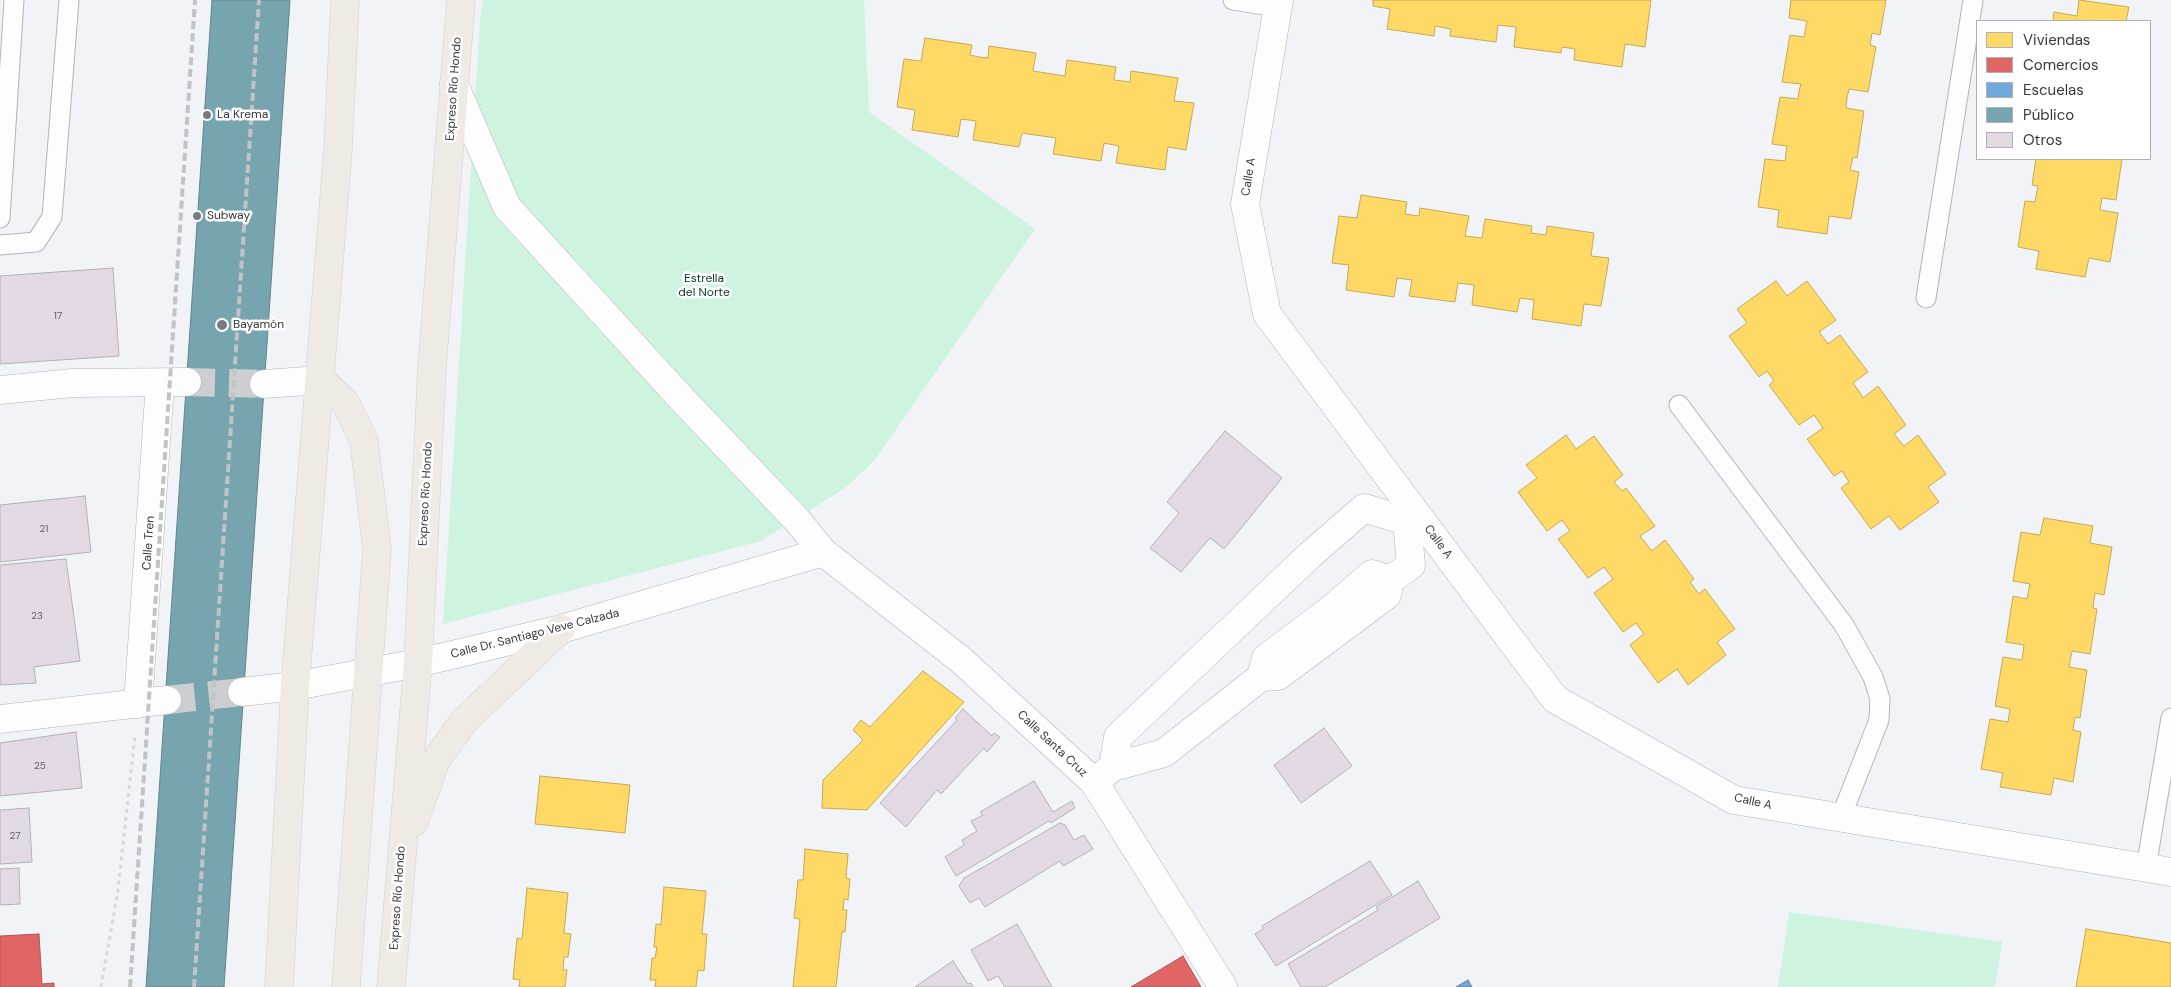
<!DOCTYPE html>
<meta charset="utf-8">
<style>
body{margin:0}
#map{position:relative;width:2171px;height:987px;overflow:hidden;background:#f2f3f7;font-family:"DM Sans",sans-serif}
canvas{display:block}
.legend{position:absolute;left:1976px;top:20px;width:175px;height:140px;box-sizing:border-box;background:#fff;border:1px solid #afb0b1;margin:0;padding:6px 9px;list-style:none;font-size:15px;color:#37393c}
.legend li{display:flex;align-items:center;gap:10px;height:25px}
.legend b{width:25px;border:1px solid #afb0b1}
</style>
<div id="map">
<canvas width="2171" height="987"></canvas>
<ul class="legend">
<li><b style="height:14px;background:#ffd966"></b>Viviendas</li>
<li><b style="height:14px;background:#e06666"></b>Comercios</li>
<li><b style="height:14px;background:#6fa8dc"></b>Escuelas</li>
<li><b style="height:14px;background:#76a5af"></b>Público</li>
<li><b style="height:14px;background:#e2d9e5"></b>Otros</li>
</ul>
</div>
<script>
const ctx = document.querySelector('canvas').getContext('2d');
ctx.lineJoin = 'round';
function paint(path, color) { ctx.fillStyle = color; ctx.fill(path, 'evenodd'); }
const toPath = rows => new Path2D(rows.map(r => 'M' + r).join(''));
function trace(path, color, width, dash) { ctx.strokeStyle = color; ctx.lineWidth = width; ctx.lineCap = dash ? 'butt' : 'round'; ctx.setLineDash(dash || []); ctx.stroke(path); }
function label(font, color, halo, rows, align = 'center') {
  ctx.font = font + ' "DM Sans",sans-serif'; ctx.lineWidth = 5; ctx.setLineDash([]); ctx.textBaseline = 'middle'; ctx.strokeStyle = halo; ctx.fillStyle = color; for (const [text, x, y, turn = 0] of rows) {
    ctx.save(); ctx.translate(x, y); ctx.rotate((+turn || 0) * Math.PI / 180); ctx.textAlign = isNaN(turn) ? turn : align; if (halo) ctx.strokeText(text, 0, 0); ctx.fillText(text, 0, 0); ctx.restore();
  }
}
paint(toPath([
 [483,0,864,0,869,112,1035,229,874,461,845,488,761,541,443,624,480,20],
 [1789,912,2002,942,1995,987,1778,987]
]), '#cef4df');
const homes = toPath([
 [1373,0,1651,0,1645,47,1625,44,1622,67,1574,60,1575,49,1569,48,1562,47,1561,53,1514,47,1516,27,1498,25,1496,42,1450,36,1451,29,1435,26,1434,36,1387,29,1390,9,1373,6,1373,0],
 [1791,0,1886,0,1880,35,1872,33,1870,45,1876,47,1868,92,1849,89,1847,98,1846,108,1864,111,1857,158,1853,157,1850,170,1859,172,1851,219,1829,216,1827,234,1777,227,1779,210,1758,207,1765,159,1785,161,1787,146,1772,144,1780,97,1798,99,1799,91,1801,84,1782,82,1790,35,1804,37,1807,21,1789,18,1791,0],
 [2079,0,2129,7,2126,21,2053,21,2054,12,2077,16,2079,0],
 [925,38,972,45,970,55,979,57,988,58,989,46,1036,53,1033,71,1065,76,1067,60,1116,67,1114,80,1130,82,1131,71,1178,78,1174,101,1194,103,1186,150,1168,147,1165,170,1116,163,1119,146,1104,143,1101,161,1053,154,1056,138,1022,133,1019,147,973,140,976,121,961,119,958,137,912,130,915,110,897,107,904,59,921,61,925,38],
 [2036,159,2122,159,2116,200,2102,198,2100,210,2118,213,2110,262,2089,258,2085,277,2036,269,2039,251,2018,247,2025,201,2035,202,2038,186,2032,185,2036,159],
 [1361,195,1407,202,1405,214,1419,216,1420,208,1469,216,1465,236,1473,237,1482,238,1485,219,1532,226,1531,233,1546,235,1547,226,1594,233,1591,256,1609,258,1601,306,1584,304,1581,326,1532,319,1534,300,1528,299,1520,298,1517,312,1472,305,1474,285,1458,283,1455,302,1409,296,1412,280,1397,278,1394,297,1346,290,1349,265,1332,263,1339,216,1357,218,1361,195],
 [1776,281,1787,296,1807,281,1836,320,1819,332,1828,344,1840,335,1868,372,1853,383,1858,390,1863,398,1878,386,1906,425,1894,434,1904,446,1918,435,1946,474,1928,487,1939,502,1900,530,1889,516,1871,529,1841,488,1849,482,1842,471,1834,476,1807,439,1823,428,1814,415,1799,425,1769,385,1774,381,1767,371,1759,377,1729,336,1747,323,1737,309,1776,281],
 [1566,435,1576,449,1594,436,1623,475,1614,482,1622,491,1626,488,1655,526,1640,536,1652,551,1665,540,1694,579,1690,582,1699,594,1705,589,1735,629,1717,642,1726,655,1688,685,1677,669,1658,683,1630,645,1644,634,1636,623,1623,632,1594,593,1613,579,1604,567,1588,578,1558,539,1570,531,1562,520,1547,531,1518,492,1537,478,1526,465,1566,435],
 [2044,518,2093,526,2090,543,2112,547,2104,595,2095,593,2093,608,2097,609,2090,654,2072,651,2069,667,2087,670,2080,718,2075,717,2073,730,2081,732,2073,782,2054,778,2051,795,2000,787,2003,773,1981,769,1990,719,2008,722,2010,709,1995,706,2003,657,2022,660,2024,645,2006,642,2013,596,2027,599,2030,584,2013,581,2021,532,2040,535,2044,518],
 [923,671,964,702,867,810,822,808,823,780,863,740,853,730,861,720,870,727,923,671],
 [540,776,630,785,625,833,535,824,540,776],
 [805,849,848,854,846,878,850,879,848,900,844,899,843,910,847,910,845,932,842,932,836,987,793,987,800,919,794,918,798,880,803,880,805,849],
 [664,887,706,891,702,934,707,934,704,971,698,970,696,987,655,987,656,980,650,980,652,958,655,958,657,947,654,947,656,924,661,925,664,887],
 [527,888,568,893,564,933,571,934,568,957,564,957,563,970,567,970,565,987,519,987,520,980,513,979,517,938,522,939,527,888],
 [2086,929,2171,943,2171,987,2076,987,2086,929]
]);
paint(homes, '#ffd966');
trace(homes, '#c3a959', 1);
const shops = toPath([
 [39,934,42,984,54,983,54,987,0,987,0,936,39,934],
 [1183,956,1201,987,1131,987,1183,956]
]);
paint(shops, '#e06666');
trace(shops, '#ad5859', 1);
const schools = toPath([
 [1468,980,1472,987,1456,987,1468,980]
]);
paint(schools, '#6fa8dc');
trace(schools, '#5e87ac', 1);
const public = toPath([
 [212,0,290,0,224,987,146,987,212,0]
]);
paint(public, '#76a5af');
trace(public, '#63858c', 1);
const building = toPath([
 [113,268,119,356,0,364,0,276,113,268],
 [1225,431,1282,478,1224,549,1210,538,1181,572,1150,548,1179,513,1167,502,1225,431],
 [85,496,91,552,0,562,0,505,85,496],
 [66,559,80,661,34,667,36,683,0,685,0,565,66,559],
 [963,709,992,736,994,733,1000,737,987,752,984,748,941,794,937,790,906,827,880,803,957,720,955,718,963,709],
 [1324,728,1352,766,1301,803,1274,765,1324,728],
 [76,732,82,788,0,796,0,743,76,732],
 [1034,781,1053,812,1072,801,1075,808,1051,823,1049,821,956,876,945,857,964,845,962,840,977,831,971,821,983,815,980,812,1034,781],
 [29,808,32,862,0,864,0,810,29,808],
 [1060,823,1065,825,1074,840,1084,835,1093,849,1063,866,1060,861,985,907,979,898,970,903,959,886,964,878,1060,823],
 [1370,861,1392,895,1276,966,1255,934,1263,929,1262,926,1370,861],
 [19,868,20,904,0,905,0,869,19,868],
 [1418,881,1440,918,1325,987,1301,987,1288,964,1378,910,1376,907,1418,881],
 [1017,924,1052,987,1005,987,998,976,988,981,971,950,1017,924],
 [953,961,968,984,971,983,973,987,915,987,953,961]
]);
paint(building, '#e2d9e5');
trace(building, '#b3b2b5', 1);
trace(toPath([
 [187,382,264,384],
 [167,700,242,692]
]), '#cdced2', 28, [28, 14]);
const service = toPath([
 [1233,0,1277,7],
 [0,218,14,0],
 [0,245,36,242,52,217,69,0],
 [1926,298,1973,0],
 [1679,405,1844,625,1873,677,1880,699,1879,720,1841,817],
 [2146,868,2171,718]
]);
const minor = toPath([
 [1279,0,1245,204,1267,314,1555,699,1734,800,2171,872],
 [1261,677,1266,658,1330,610,1372,574,1390,580],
 [138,704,160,383],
 [1113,767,1118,737,1310,555,1364,508,1407,521],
 [1094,782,1113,767,1164,753,1261,677,1278,676,1387,595,1390,580,1411,565,1407,521]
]);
const tertiary = toPath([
 [454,84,507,207,680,397,797,520,823,552,961,660,1094,782,1223,987],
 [264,384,321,380],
 [0,390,73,383,187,382],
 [242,692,295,686,418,663,561,629,823,552],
 [0,719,167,700]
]);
const trunk = toPath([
 [321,380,345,402,364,441,377,549,346,987],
 [414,822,436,760,464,721,561,629],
 [279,987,295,686,338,149,345,0],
 [391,987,418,663,432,367,461,0]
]);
trace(service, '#b3b4b7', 21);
trace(minor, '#b3b4b7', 29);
trace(tertiary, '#b3b4b7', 29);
trace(trunk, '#ced0d1', 29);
trace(toPath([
 [101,987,118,890,135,735]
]), '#d8d9da', 3, [4, 4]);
trace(service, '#fdfdfe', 19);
trace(minor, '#fdfdfe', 28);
trace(tertiary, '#fdfdfe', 28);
trace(trunk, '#f0eae5', 28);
trace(toPath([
 [130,987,195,0],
 [194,987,259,0]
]), '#c3c3c4', 4, [8, 4]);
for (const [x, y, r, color] of [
 [207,115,5,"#787a7d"],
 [197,216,5,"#787a7d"],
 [222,325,6,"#787a7d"]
]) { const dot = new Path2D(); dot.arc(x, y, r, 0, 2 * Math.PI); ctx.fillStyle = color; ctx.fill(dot); trace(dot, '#fff', 2); }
label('10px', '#626166', null, [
 ["17",58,316],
 ["21",44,529],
 ["23",37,616],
 ["25",40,766],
 ["27",15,836]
]);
label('12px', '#37393c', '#fff', [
 ["Expreso Río Hondo",454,89,-86],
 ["Calle A",1249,177,-81],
 ["Expreso Río Hondo",426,494,-87],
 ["Calle A",1438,542,53],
 ["Calle Tren",149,543,-86],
 ["Calle Dr. Santiago Veve Calzada",535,634,-14],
 ["Calle Santa Cruz",1052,744,43],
 ["Calle A",1753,802,12],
 ["Expreso Río Hondo",398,898,-86]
]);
label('12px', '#37393c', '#fff', [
 ["La Krema",217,115],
 ["Subway",207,216],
 ["Bayamón",233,325]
], 'left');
label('12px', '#003920', '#fff', [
 ["Estrella",704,279],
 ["del Norte",704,293]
]);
</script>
